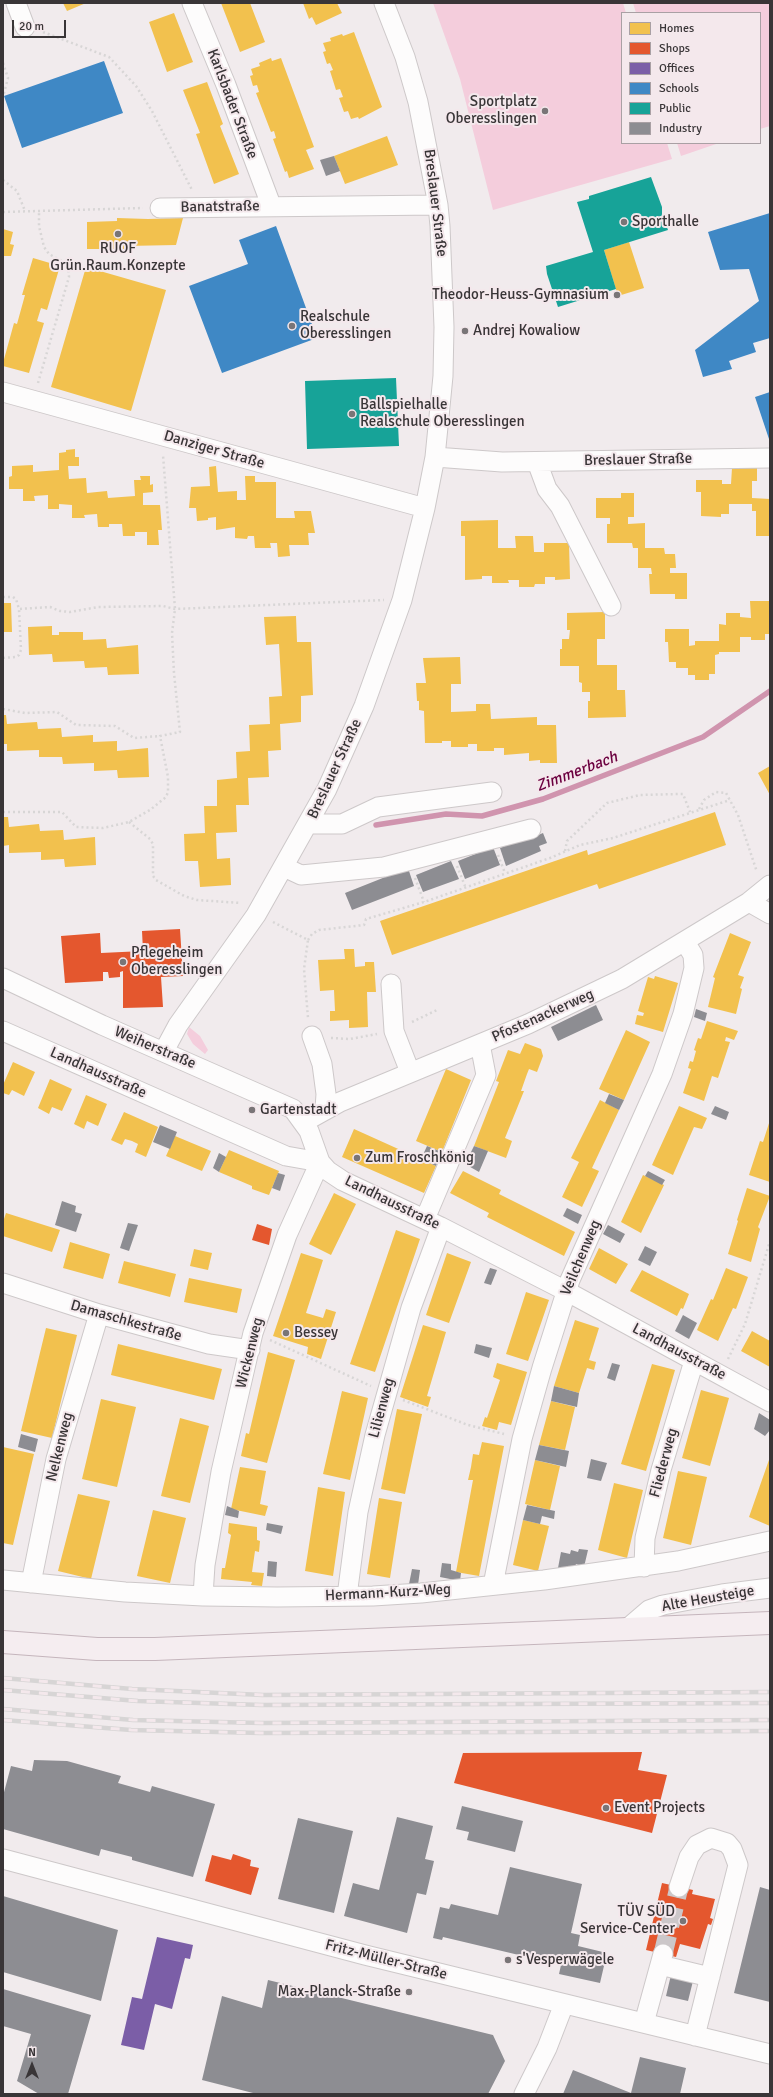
<!DOCTYPE html>
<meta charset="utf-8">
<style>
body{margin:0}
#map{position:relative;width:773px;height:2097px;overflow:hidden;background:#f1ebed;font-family:Signika,sans-serif}
canvas{display:block}
.frame{position:absolute;inset:0;border:4px solid #393537;pointer-events:none}
.legend{position:absolute;left:621px;top:12px;width:140px;height:132px;box-sizing:border-box;background:#f4e8ec;border:1px solid #a9a0a4;margin:0;padding:5px 7px;list-style:none;font-size:12px;color:#393537}
.legend li{display:flex;align-items:center;gap:8px;height:20px}
.legend b{width:20px;border:1px solid #a9a0a4}
.north{position:absolute;left:12px;top:2045px;width:40px;height:40px;-webkit-text-stroke:3px #f4e8ec;paint-order:stroke;rotate:0deg;font-size:11px;font-weight:700;line-height:16px;text-align:center;color:#393537}
.north::after{content:'';display:block;margin:auto;width:14px;height:18px;background:#393537;clip-path:polygon(50% 0,100% 100%,50% 72%,0 100%)}
.scale{position:absolute;left:12px;top:20px;width:54px;height:18px;box-sizing:border-box;border:2px solid #393537;border-top:0;padding-left:5px;font-size:12px;line-height:14px;white-space:nowrap;color:#393537;-webkit-text-stroke:3px #f4e8ec;paint-order:stroke}
</style>
<div id="map">
<canvas width="773" height="2097"></canvas>
<div class="frame"></div>
<ul class="legend">
<li><b style="height:11px;background:#f2c14e"></b>Homes</li>
<li><b style="height:11px;background:#e4572e"></b>Shops</li>
<li><b style="height:11px;background:#7b5ea7"></b>Offices</li>
<li><b style="height:11px;background:#3f88c5"></b>Schools</li>
<li><b style="height:11px;background:#17a398"></b>Public</li>
<li><b style="height:11px;background:#8d8d92"></b>Industry</li>
</ul>
<div class="north">N</div>
<div class="scale">20 m</div>
</div>
<script>
const ctx = document.querySelector('canvas').getContext('2d');
ctx.lineJoin = 'round';
function paint(path, color) { ctx.fillStyle = color; ctx.fill(path, 'evenodd'); }
const toPath = rows => new Path2D(rows.map(r => 'M' + r).join(''));
function trace(path, color, width, dash) { ctx.strokeStyle = color; ctx.lineWidth = width; ctx.lineCap = dash ? 'butt' : 'round'; ctx.setLineDash(dash || []); ctx.stroke(path); }
function label(font, color, halo, rows, align = 'center') {
  ctx.font = font + ' Signika,sans-serif'; ctx.lineWidth = 4; ctx.setLineDash([]); ctx.textBaseline = 'middle'; ctx.strokeStyle = halo; ctx.fillStyle = color; for (const [text, x, y, turn = 0] of rows) {
    ctx.save(); ctx.translate(x, y); ctx.rotate((+turn || 0) * Math.PI / 180); ctx.textAlign = isNaN(turn) ? turn : align; if (halo) ctx.strokeText(text, 0, 0); ctx.fillText(text, 0, 0); ctx.restore();
  }
}
paint(toPath([
 [433,3,623,3,626,13,622,13,622,143,667,143,672,159,493,210,460,79],
 [633,3,770,3,770,126,760,129,760,13,636,13],
 [677,143,719,143,681,156],
 [189,1027,200,1036,208,1050,205,1054,193,1044,187,1034]
]), '#f4cddc');
paint(toPath([
 [63,3,86,3,67,11],
 [221,3,250,3,265,42,240,52],
 [303,3,337,3,342,13,316,25,312,17,309,19],
 [174,13,193,62,167,72,149,22],
 [354,32,382,107,359,119,358,117,351,119,348,111,344,112,339,98,343,97,340,89,336,90,330,71,333,70,330,63,327,64,323,52,326,51,323,43,331,41,330,38,342,34,343,36],
 [271,58,272,61,281,58,314,147,306,150,314,169,289,178,287,171,285,172,273,139,276,138,274,131,271,132,256,93,259,92,257,85,253,86,250,76,253,75,251,69,260,66,259,63],
 [207,82,223,124,220,126,239,174,214,184,196,134,200,133,183,90],
 [387,136,398,165,345,184,334,156],
 [117,218,148,219,183,218,176,245,126,246,126,249,87,249,87,222,117,221],
 [3,229,13,232,10,244,14,245,11,256,3,256],
 [629,242,644,288,618,296,604,250],
 [33,258,60,266,47,310,41,308,37,321,44,323,29,373,3,366,3,363,14,323,17,324,25,295,22,295],
 [86,267,166,290,131,411,51,387],
 [75,449,75,457,79,457,79,466,68,466,69,479,86,478,87,493,107,491,108,498,135,496,134,480,141,480,140,476,150,476,150,485,153,484,153,492,143,493,143,505,160,505,162,530,158,530,159,545,147,545,147,532,135,532,135,536,123,536,122,524,109,524,109,527,98,527,97,514,84,515,85,518,72,518,72,505,59,504,59,509,48,509,48,495,34,496,35,501,23,501,23,489,9,489,9,477,12,476,12,466,33,465,33,472,59,470,59,453,66,452,66,450],
 [216,466,218,492,237,491,237,500,246,500,245,476,255,476,255,482,276,482,276,518,295,518,294,511,311,511,315,533,308,533,309,545,289,545,290,556,278,557,277,543,270,543,271,548,255,548,254,536,248,536,247,539,235,538,235,527,216,530,216,517,208,518,208,520,197,521,196,508,189,508,191,487,210,486,209,467],
 [732,468,757,468,757,481,752,481,752,498,770,499,770,536,756,536,756,511,752,511,752,504,729,504,729,514,721,514,721,517,701,516,701,492,696,492,696,480,722,480,722,484,731,484],
 [621,493,634,493,634,517,628,517,628,524,645,523,645,548,664,548,665,554,675,554,676,568,670,568,670,573,687,573,687,599,675,599,675,594,650,594,649,574,652,574,651,568,638,568,638,548,633,548,632,543,607,543,607,524,610,524,610,518,596,518,596,498,621,498],
 [498,520,498,548,516,548,515,536,533,536,534,552,544,552,544,543,569,543,570,579,555,580,555,577,545,577,545,584,535,584,534,587,519,587,519,580,508,580,509,583,492,583,492,576,482,576,482,579,465,580,465,536,461,536,461,521],
 [750,601,770,601,770,634,765,634,765,640,751,640,751,637,740,637,740,652,719,652,719,654,715,655,715,674,709,674,709,680,695,680,695,675,688,675,688,668,676,668,676,662,669,662,668,642,665,642,665,629,689,629,689,646,695,645,695,641,719,641,719,624,726,625,726,613,740,613,740,617,751,618],
 [3,603,11,603,12,632,3,632],
 [605,612,605,639,597,639,597,665,617,665,617,690,625,690,626,717,588,718,588,701,590,701,590,692,582,692,582,683,579,682,579,666,560,666,560,649,562,649,562,639,569,639,570,630,567,630,567,613],
 [296,616,297,642,311,642,313,695,301,696,301,722,280,724,281,750,268,751,269,777,248,778,249,805,236,805,237,832,216,833,217,859,230,858,231,885,200,887,198,861,185,861,184,834,205,833,204,806,217,806,217,780,237,778,236,752,250,751,249,725,270,724,269,697,282,696,279,644,266,645,264,617],
 [52,626,52,635,59,635,59,632,83,632,83,640,106,639,107,648,138,645,139,674,108,675,107,667,85,668,84,661,53,662,52,654,29,655,28,627],
 [460,657,461,684,451,684,451,712,476,711,476,704,490,704,491,719,537,717,537,725,556,725,557,763,540,763,540,760,529,761,529,753,504,755,504,748,494,748,494,751,477,751,477,744,468,744,468,747,451,747,451,741,442,741,442,743,425,743,424,711,419,710,419,701,417,701,416,683,426,683,423,658],
 [3,715,6,715,7,724,37,722,38,729,61,728,62,737,93,735,93,742,117,741,117,751,148,748,149,777,118,778,117,770,94,771,94,763,63,764,62,757,39,757,39,750,7,751,7,744,3,744],
 [770,766,770,795,758,773],
 [715,812,726,845,599,889,597,884,392,955,380,921,587,850,588,855],
 [3,817,8,817,9,827,39,824,40,831,63,830,64,840,95,837,96,865,65,867,64,859,41,860,41,852,9,853,9,845,3,846],
 [730,933,751,942,738,975,744,977,740,988,742,989,736,1014,708,1007,715,978,713,977],
 [344,949,354,949,355,967,365,966,365,962,374,962,376,992,367,992,368,1027,349,1028,349,1020,330,1021,330,1011,335,1011,334,990,320,991,318,960,345,959],
 [655,976,678,983,663,1032,635,1024,637,1015,643,1016,644,1013,638,1011,648,977,654,979],
 [707,1021,738,1031,734,1040,726,1037,725,1041,730,1042,718,1078,712,1076,704,1101,683,1093,691,1069,688,1068,690,1061,693,1062,696,1051,694,1050,698,1038,701,1039],
 [626,1030,650,1042,624,1100,599,1089],
 [525,1043,541,1049,543,1056,537,1072,529,1069,527,1074,521,1091,524,1091,505,1138,512,1141,506,1158,474,1146,499,1082,496,1081,508,1050,520,1054],
 [13,1062,35,1072,24,1096,12,1090,9,1095,3,1093,3,1085],
 [446,1069,471,1080,442,1152,416,1141],
 [50,1079,72,1089,62,1111,52,1107,49,1114,38,1108],
 [86,1095,107,1104,98,1126,87,1121,84,1129,74,1124],
 [600,1100,619,1110,592,1168,599,1171,582,1207,562,1197,579,1162,571,1158],
 [679,1106,707,1118,702,1129,694,1127,673,1175,652,1165],
 [124,1112,158,1127,146,1157,135,1152,138,1144,132,1141,125,1139,122,1145,111,1140],
 [770,1120,770,1182,749,1175,760,1141,763,1142],
 [354,1129,436,1166,424,1193,342,1157],
 [175,1136,211,1151,202,1171,166,1156],
 [229,1150,279,1171,269,1195,252,1189,252,1186,219,1172],
 [463,1171,501,1190,499,1194,575,1232,564,1256,487,1217,489,1213,450,1193],
 [643,1175,664,1185,641,1233,621,1222],
 [747,1188,770,1196,758,1227,760,1229,751,1262,728,1254,738,1221,737,1220],
 [334,1193,356,1204,331,1255,309,1244],
 [6,1213,60,1230,52,1252,3,1236,3,1222],
 [396,1230,420,1239,375,1372,350,1364],
 [70,1242,110,1254,103,1279,63,1268],
 [599,1248,628,1264,616,1284,589,1269],
 [194,1249,212,1253,208,1270,190,1266],
 [301,1253,323,1260,306,1313,323,1318,326,1309,336,1312,321,1359,307,1354,308,1347,273,1336],
 [447,1253,471,1262,449,1323,426,1315],
 [124,1261,176,1274,170,1297,118,1283],
 [726,1268,748,1277,736,1309,733,1308,718,1341,697,1330,711,1299,713,1300],
 [642,1270,689,1294,683,1309,681,1308,677,1316,630,1291],
 [189,1278,242,1289,237,1313,184,1302],
 [526,1292,549,1300,528,1361,506,1354],
 [575,1320,599,1328,589,1360,596,1362,594,1370,587,1368,579,1393,554,1386],
 [423,1325,446,1332,427,1396,431,1397,428,1407,400,1397],
 [46,1328,77,1335,52,1438,21,1431],
 [752,1331,770,1341,770,1367,741,1351],
 [118,1344,222,1369,214,1400,111,1375],
 [268,1352,295,1360,267,1463,241,1456,246,1433,249,1434],
 [497,1363,527,1372,511,1425,499,1422,497,1430,482,1426,485,1417,487,1418,500,1380,493,1377],
 [652,1364,675,1370,646,1471,621,1464],
 [701,1390,729,1398,710,1466,682,1458],
 [342,1391,368,1398,350,1480,323,1474],
 [101,1399,136,1407,117,1487,82,1479],
 [551,1401,575,1407,565,1450,539,1445],
 [397,1409,422,1414,405,1494,381,1489],
 [180,1418,209,1426,190,1503,161,1496],
 [482,1442,504,1446,479,1576,456,1572,473,1480,468,1480,471,1467,473,1454,479,1455],
 [3,1447,34,1454,13,1545,3,1543],
 [770,1457,770,1526,749,1517],
 [535,1460,560,1466,550,1510,525,1504],
 [240,1467,266,1471,260,1504,268,1506,265,1516,231,1509],
 [678,1471,707,1477,691,1545,663,1538],
 [614,1483,643,1490,627,1558,598,1550],
 [318,1487,345,1492,333,1576,305,1571],
 [78,1494,110,1501,91,1579,58,1571],
 [379,1498,402,1502,390,1578,367,1574],
 [153,1510,186,1518,170,1583,137,1576],
 [523,1520,549,1526,538,1571,513,1565],
 [229,1523,257,1527,257,1540,260,1541,259,1552,255,1551,252,1572,264,1573,262,1586,251,1585,252,1582,221,1579,222,1568,225,1568,231,1535,228,1533]
]), '#f2c14e');
paint(toPath([
 [180,929,183,976,161,977,163,1007,123,1008,123,971,120,972,120,977,109,978,108,972,103,972,103,981,65,983,61,936,100,933,101,953,143,951,142,931],
 [257,1224,272,1229,269,1245,252,1240],
 [642,1752,638,1770,667,1775,652,1833,454,1783,463,1753],
 [233,1854,251,1860,250,1866,259,1868,251,1895,205,1881,212,1855,231,1860],
 [662,1883,693,1890,692,1894,715,1899,710,1918,713,1919,711,1925,708,1924,700,1949,680,1944,676,1957,646,1950]
]), '#e4572e');
paint(toPath([
 [157,1937,193,1945,190,1959,185,1958,172,2009,155,2004,144,2050,121,2045,132,1997,142,1999]
]), '#7b5ea7');
paint(toPath([
 [104,61,123,113,22,148,4,96],
 [770,213,770,338,753,343,756,352,729,361,732,369,703,377,695,350,759,301,749,269,720,270,708,232],
 [276,226,317,338,222,373,189,286,248,264,239,240],
 [770,392,770,439,769,439,755,397]
]), '#3f88c5');
paint(toPath([
 [651,177,662,207,662,214,668,230,604,250,616,289,558,307,547,274,546,266,593,252,577,202,589,199,589,196],
 [396,378,399,446,307,449,305,381]
]), '#17a398');
paint(toPath([
 [334,156,340,171,326,176,320,160],
 [543,833,547,843,539,846,541,851,506,866,500,848,535,834,536,836],
 [493,847,500,865,465,879,458,861],
 [451,861,459,879,423,892,416,875],
 [408,868,414,886,352,910,345,893],
 [596,1005,603,1020,558,1041,551,1027],
 [696,1009,707,1013,705,1021,694,1017],
 [609,1094,624,1100,619,1110,605,1103],
 [715,1106,729,1112,726,1120,711,1114],
 [160,1125,177,1132,170,1149,153,1142],
 [427,1146,442,1152,436,1166,421,1159],
 [474,1146,488,1151,479,1172,465,1164],
 [219,1153,226,1157,219,1172,213,1168],
 [648,1171,665,1180,662,1185,645,1176],
 [278,1173,285,1175,280,1191,272,1188],
 [62,1201,76,1206,75,1212,82,1214,76,1232,55,1225],
 [567,1208,582,1215,578,1224,563,1216],
 [128,1223,138,1225,129,1251,120,1248],
 [608,1225,625,1234,620,1243,603,1234],
 [645,1246,657,1252,650,1266,638,1260],
 [490,1268,497,1270,491,1285,484,1283],
 [683,1315,697,1323,689,1339,675,1331],
 [476,1344,492,1348,489,1358,474,1353],
 [612,1363,620,1365,615,1381,607,1378],
 [554,1386,579,1393,577,1407,551,1401],
 [759,1413,770,1420,770,1430,765,1436,754,1429],
 [21,1434,38,1439,35,1452,18,1447],
 [539,1445,569,1451,566,1467,535,1460],
 [591,1459,607,1463,601,1481,587,1478],
 [527,1505,555,1511,554,1519,542,1516,540,1524,523,1520],
 [227,1506,239,1511,238,1518,225,1515],
 [267,1523,283,1526,281,1534,266,1530],
 [579,1549,588,1550,584,1567,576,1564,575,1568,567,1566,566,1570,558,1568,561,1552,570,1554,571,1550,578,1552],
 [268,1561,277,1562,276,1577,267,1576],
 [442,1563,451,1564,451,1570,461,1573,460,1581,440,1577],
 [412,1569,420,1570,418,1585,409,1584],
 [34,1760,67,1761,121,1776,118,1783,150,1792,152,1786,215,1804,193,1877,132,1860,132,1857,101,1849,99,1856,3,1829,3,1796,11,1766,32,1771],
 [462,1806,523,1821,515,1852,467,1840,469,1832,456,1829],
 [397,1817,433,1826,425,1859,434,1861,426,1895,417,1893,407,1933,344,1916,353,1883,379,1890],
 [298,1818,353,1831,334,1913,278,1899],
 [510,1867,582,1884,571,1933,580,1935,578,1946,607,1953,600,1983,559,1974,561,1965,443,1937,442,1940,433,1938,440,1907,449,1909,451,1904,498,1915],
 [760,1887,770,1890,770,2002,734,1993],
 [3,1896,118,1930,101,2001,3,1972],
 [671,1975,693,1981,688,2001,666,1996],
 [268,1980,493,2035,505,2061,488,2094,257,2094,202,2080,222,1996,262,2008],
 [3,1989,91,2015,68,2094,39,2094,17,2081,31,2034,3,2026],
 [640,2057,686,2068,680,2094,563,2094,573,2070,631,2093]
]), '#8d8d92');
trace(toPath([
 [376,825,446,814,482,816,543,799,703,737,770,691]
]), '#d094ae', 5.5);
trace(toPath([
 [663,1954,679,1887]
]), '#ccc7c9', 19, [19, 10]);
const minor = toPath([
 [16,3,25,27],
 [192,3,226,85,271,205],
 [160,208,438,205],
 [3,392,425,508],
 [435,457,502,462,770,458],
 [537,462,547,489,560,506,611,606],
 [309,824,342,824,378,807,492,792],
 [284,867,301,875,384,867,531,829],
 [749,902,770,914],
 [3,978,102,1025,293,1109,309,1131,320,1162,328,1171,343,1181,441,1227,566,1291,770,1402],
 [391,984,394,1031,410,1072],
 [3,1031,286,1156,320,1162],
 [312,1036,322,1064,326,1094,325,1109],
 [164,1051,178,1025,256,915,327,789,364,706,402,600,425,508,435,457,443,376,444,327,440,226,438,205,418,102,405,57,384,3],
 [304,1122,340,1102,528,1024,622,979,749,902,770,885],
 [425,1219,486,1075,480,1044],
 [3,1283,99,1314,209,1344,250,1350],
 [644,1567,645,1538,661,1470,694,1361],
 [3,1580,125,1592,203,1596,277,1597,373,1596,421,1593,544,1580,678,1561,770,1541],
 [31,1583,56,1459,99,1314],
 [493,1585,522,1439,542,1368,570,1280,662,1074,683,1014,694,968,693,955,685,942],
 [203,1596,205,1565,221,1472,253,1333,287,1235,320,1162],
 [347,1596,358,1512,375,1435,411,1308,441,1227],
 [628,1628,649,1610,663,1605,722,1594,770,1588],
 [3,1859,365,1955,770,2054],
 [679,1887,689,1857,697,1845,711,1838,727,1843,732,1849,738,1865,695,2036],
 [660,1965,710,1977],
 [644,2023,663,1954],
 [524,2094,547,2048,564,2004]
]);
const major = toPath([
 [3,1642,97,1649,155,1649,770,1623]
]);
trace(minor, '#cdc8c9', 21);
trace(major, '#c5b5bc', 24);
trace(toPath([
 [43,32,109,57,136,86,152,111,192,190],
 [3,63,8,78,3,97],
 [3,180,17,191,25,211],
 [3,212,143,208],
 [38,383,69,277,68,266,65,263,49,254,44,247,39,226,39,211],
 [3,597,13,597,16,599,19,609,50,607,60,611,70,612,98,607,163,606,175,609,384,600],
 [3,658,16,657,19,655,21,650,19,609],
 [3,709,25,713,57,712,76,725,115,726,134,738,160,736],
 [699,809,704,800,716,792,726,793,738,815,757,872],
 [3,812,62,812,76,827,103,828,129,822,150,810,166,797,168,792,168,777,160,736,180,732,174,673,172,633,175,609,163,455],
 [129,822,150,839,153,844,153,876,156,880,184,896,197,900,241,903],
 [565,851,567,841,607,803,640,795,680,794,683,794,690,812],
 [498,855,505,873],
 [457,866,465,886],
 [415,878,424,902],
 [273,922,308,940,304,969,308,1018],
 [308,940,312,934,319,930,364,925,366,919,424,902,550,858,580,845,613,838,730,800],
 [412,1022,437,1010],
 [331,1038,350,1039,377,1034],
 [270,1340,371,1386],
 [728,1359,745,1324,770,1241],
 [403,1400,468,1425,504,1434]
]), '#d8d6d6', 2.5, [2, 3]);
trace(minor, '#fdfcfc', 19);
trace(major, '#f5edf0', 22);
const rail = toPath([
 [3,1678,132,1689,263,1695,770,1692],
 [3,1690,138,1701,262,1705,770,1703],
 [3,1709,133,1720,262,1723,770,1720],
 [3,1720,131,1730,261,1733,770,1731]
]);
trace(rail, '#d7d5d5', 4.5);
trace(rail, '#f4e8ec', 3, [9]);
for (const [x, y, r, color] of [
 [545,111,4,"#797577"],
 [624,222,4,"#797577"],
 [118,234,4,"#797577"],
 [617,295,4,"#797577"],
 [292,326,4,"#797577"],
 [465,331,4,"#797577"],
 [352,414,4,"#797577"],
 [123,962,4,"#797577"],
 [252,1110,4,"#797577"],
 [357,1158,4,"#797577"],
 [286,1333,4,"#797577"],
 [606,1808,4,"#797577"],
 [683,1921,4,"#797577"],
 [508,1960,4,"#797577"],
 [409,1992,4,"#797577"]
]) { const dot = new Path2D(); dot.arc(x, y, r, 0, 2 * Math.PI); ctx.fillStyle = color; ctx.fill(dot); trace(dot, '#f4e8ec', 1.5); }
label('15px', '#393537', '#f4e8ec', [
 ["Sportplatz",537,102,"right"],
 ["Oberesslingen",537,119,"right"],
 ["Sporthalle",632,222],
 ["RUOF",118,249,"center"],
 ["Grün.Raum.Konzepte",118,266,"center"],
 ["Theodor-Heuss-Gymnasium",609,295,"right"],
 ["Realschule",300,317],
 ["Oberesslingen",300,334],
 ["Andrej Kowaliow",473,331],
 ["Ballspielhalle",360,405],
 ["Realschule Oberesslingen",360,422],
 ["Pflegeheim",131,953],
 ["Oberesslingen",131,970],
 ["Gartenstadt",260,1110],
 ["Zum Froschkönig",365,1158],
 ["Bessey",294,1333],
 ["Event Projects",614,1808],
 ["TÜV SÜD",675,1912,"right"],
 ["Service-Center",675,1929,"right"],
 ["s'Vesperwägele",516,1960],
 ["Max-Planck-Straße",401,1992,"right"]
], 'left');
label('15px', '#393537', '#f4e8ec', [
 ["Karlsbader Straße",232,104,69],
 ["Breslauer Straße",435,203,83],
 ["Banatstraße",220,207,-1],
 ["Danziger Straße",214,450,16],
 ["Breslauer Straße",638,460,-1],
 ["Breslauer Straße",335,769,-65],
 ["Pfostenackerweg",543,1016,-24],
 ["Weiherstraße",155,1048,23],
 ["Landhausstraße",98,1073,24],
 ["Landhausstraße",392,1203,26],
 ["Veilchenweg",581,1258,-67],
 ["Damaschkestraße",126,1321,16],
 ["Landhausstraße",679,1352,28],
 ["Wickenweg",250,1353,-76],
 ["Lilienweg",382,1408,-75],
 ["Nelkenweg",60,1447,-76],
 ["Fliederweg",664,1463,-75],
 ["Hermann-Kurz-Weg",388,1593,-3],
 ["Alte Heusteige",708,1599,-10],
 ["Fritz-Müller-Straße",386,1960,14]
]);
label('italic 16px', '#6b003f', '#f4e8ec', [
 ["Zimmerbach",577,772,-21]
]);
</script>
